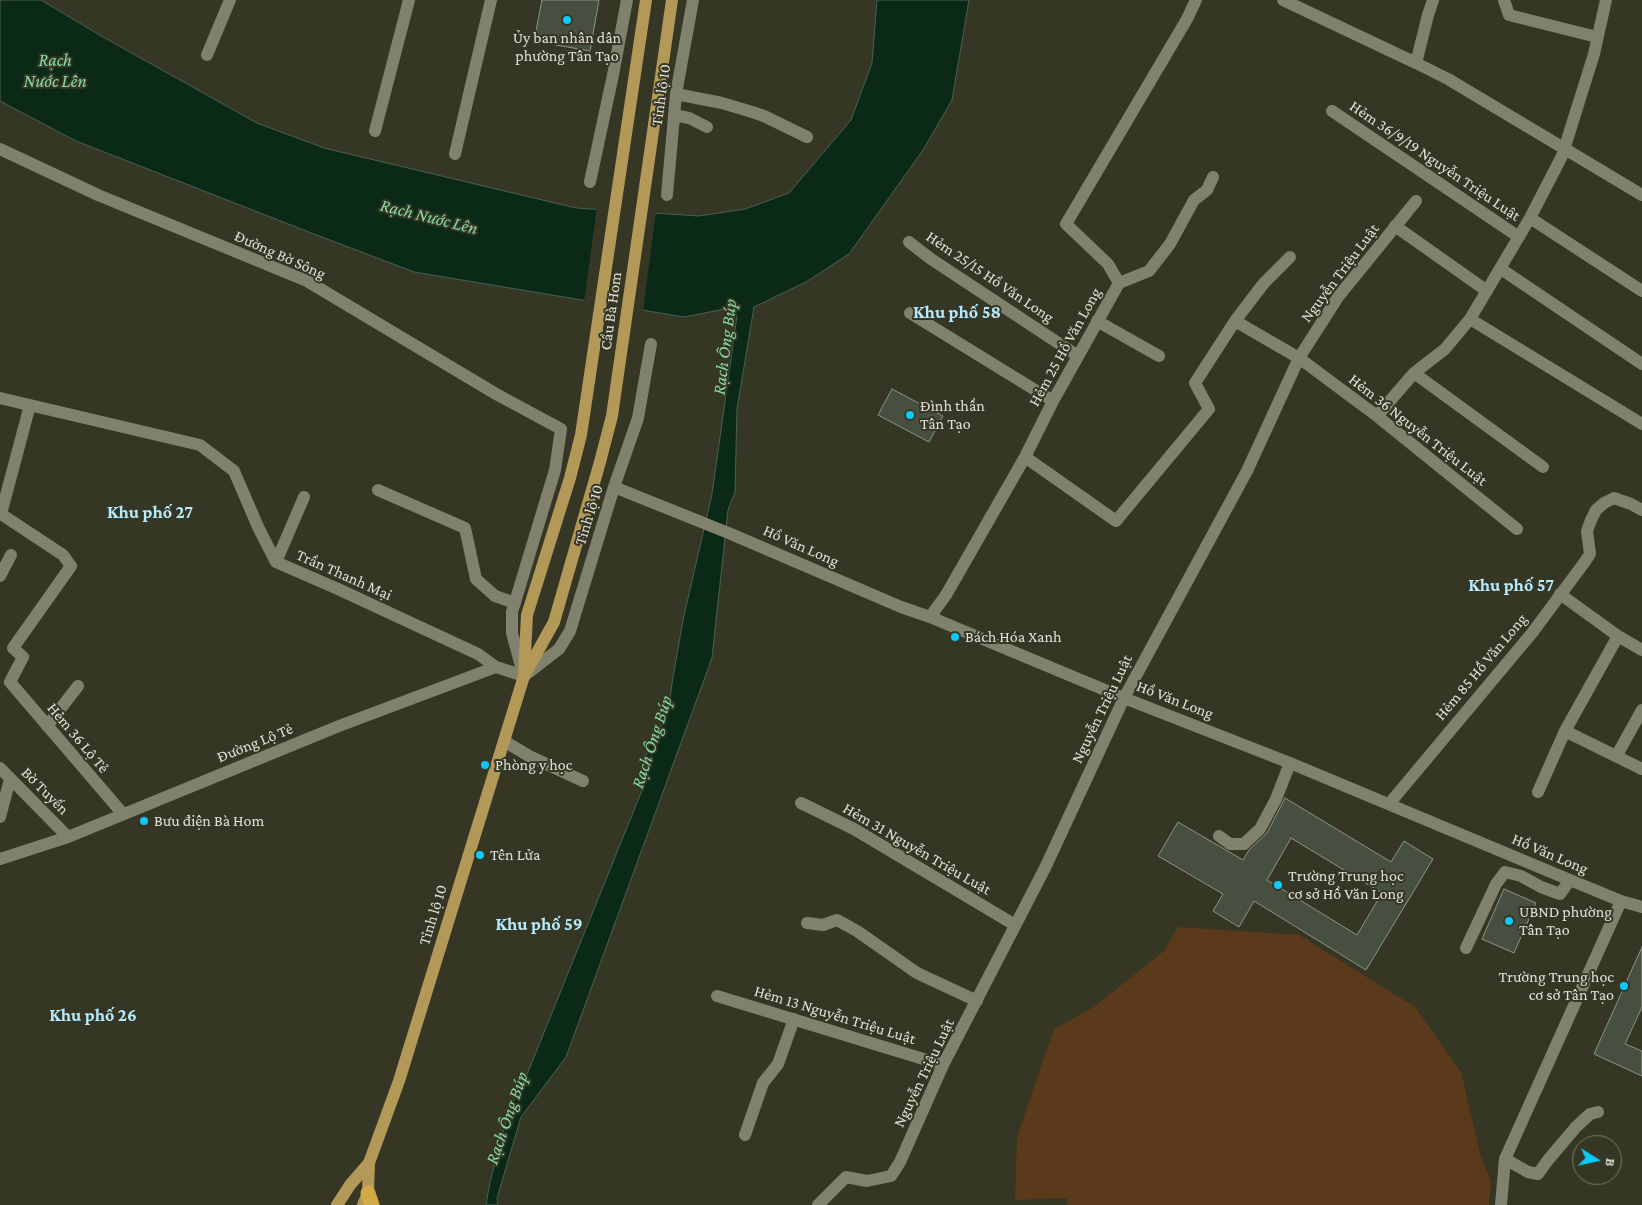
<!DOCTYPE html>
<meta charset="utf-8">
<style>
body{margin:0}
#map{position:relative;width:1642px;height:1205px;overflow:hidden;background:#363625;font-family:"Crimson Pro",serif}
canvas{display:block}
.north{position:absolute;left:1572px;top:1135px;width:50px;height:50px;box-sizing:border-box;background:#363625;border:1px solid #7a7a6c;border-radius:50%;rotate:100deg;font-size:14px;font-weight:700;line-height:20px;text-align:center;color:#e0e0d6}
.north::after{content:'';display:block;margin:auto;width:18px;height:22px;background:#0acafa;clip-path:polygon(50% 0,100% 100%,50% 72%,0 100%)}
</style>
<div id="map">
<canvas width="1642" height="1205"></canvas>
<div class="north">B</div>
</div>
<script>
const ctx = document.querySelector('canvas').getContext('2d');
ctx.lineJoin = 'round';
function paint(path, color) { ctx.fillStyle = color; ctx.fill(path, 'evenodd'); }
const toPath = rows => new Path2D(rows.map(r => 'M' + r).join(''));
function trace(path, color, width, dash) { ctx.strokeStyle = color; ctx.lineWidth = width; ctx.lineCap = dash ? 'butt' : 'round'; ctx.setLineDash(dash || []); ctx.stroke(path); }
function label(font, color, halo, rows, align = 'center') {
  ctx.font = font + ' "Crimson Pro",serif'; ctx.lineWidth = 4; ctx.setLineDash([]); ctx.textBaseline = 'middle'; ctx.strokeStyle = halo; ctx.fillStyle = color; for (const [text, x, y, turn = 0] of rows) {
    ctx.save(); ctx.translate(x, y); ctx.rotate((+turn || 0) * Math.PI / 180); ctx.textAlign = isNaN(turn) ? turn : align; if (halo) ctx.strokeText(text, 0, 0); ctx.fillText(text, 0, 0); ctx.restore();
  }
}
paint(toPath([
 [1178,927,1299,935,1415,1007,1461,1072,1480,1154,1491,1181,1489,1205,1067,1205,1067,1198,1015,1200,1017,1137,1054,1029,1094,1007,1164,951]
]), '#5a3a1b');
const water = toPath([
 [0,0,41,0,103,37,257,123,324,148,576,208,699,216,745,209,789,193,851,120,872,63,877,0,969,0,952,100,923,150,849,254,806,282,754,307,737,409,735,492,728,510,712,658,566,1057,521,1117,497,1198,498,1205,486,1205,490,1182,509,1110,526,1077,645,783,646,755,650,742,659,730,668,712,673,677,683,620,712,494,737,316,725,309,684,317,414,272,314,234,76,141,0,101,0,0]
]);
paint(water, '#0a2a17');
trace(water, '#4a6150', 1);
paint(toPath([
 [597,207,656,211,643,312,584,302]
]), '#363625');
const building = toPath([
 [542,0,599,0,590,51,534,41,542,0],
 [892,389,943,416,929,442,878,415,892,389],
 [1285,798,1391,862,1404,841,1433,859,1366,970,1254,901,1239,927,1213,911,1223,894,1158,856,1178,822,1243,860,1249,850,1267,833,1285,798],
 [1291,838,1382,893,1357,935,1267,880,1291,838],
 [1504,889,1536,903,1514,953,1482,939,1504,889],
 [1642,947,1642,1007,1625,1044,1642,1051,1642,1076,1594,1054,1642,947]
]);
paint(building, '#475040');
trace(building, '#8c9684', 1);
trace(toPath([
 [1283,0,1416,63],
 [1433,0,1428,15,1416,63,1448,79,1642,195],
 [1504,0,1509,15,1597,37],
 [207,55,230,0],
 [676,94,722,103,752,112,764,116,807,137],
 [1332,111,1519,237],
 [674,115,689,118,707,127],
 [375,131,409,0],
 [0,149,98,195,307,281,496,394,561,429,555,470,512,612,512,633,523,674],
 [455,154,491,0],
 [590,182,613,75,627,0],
 [667,195,676,94,693,0],
 [1530,218,1642,291],
 [1395,226,1487,291],
 [909,242,931,259,1078,356],
 [1501,269,1642,364],
 [1119,283,1149,271,1170,244,1194,200,1207,190,1213,177],
 [910,313,1053,401],
 [1470,319,1642,424],
 [1097,321,1159,356],
 [1235,321,1299,358,1377,416,1517,529],
 [1414,373,1543,467],
 [0,398,200,445,234,471,259,529,276,562,338,589,478,654,496,667],
 [30,405,1,514,63,555,71,566,13,648,23,657,10,682,123,814],
 [1377,416,1414,373,1445,349,1470,319,1530,218,1562,156,1594,54,1606,0],
 [1025,457,1116,521,1209,409,1195,383,1235,321,1264,283,1290,257],
 [614,487,731,534,901,607,930,617,1124,698,1290,763,1570,880,1621,901,1642,907],
 [378,490,465,528,476,579,495,596,515,603],
 [276,562,304,497],
 [0,576,11,555],
 [1560,594,1618,636,1642,650],
 [930,617,946,595,1025,457,1053,401,1119,283,1108,264,1066,224,1187,19,1196,0],
 [524,676,559,649,570,631,614,487,638,418,651,344],
 [47,726,78,686],
 [1565,731,1642,769],
 [504,741,529,756,583,781],
 [1617,755,1642,710],
 [0,768,68,837],
 [1538,792,1565,731,1618,636],
 [801,803,854,829,1015,925],
 [1389,804,1532,633,1584,563,1590,554,1587,531,1591,520,1596,510,1604,503,1614,498,1631,504,1642,510],
 [0,817,10,779],
 [1219,836,1230,844,1244,844,1260,829,1276,799,1290,763],
 [0,859,68,837,339,726,496,667,524,676],
 [807,923,823,925,837,920,857,931,917,973,977,1001],
 [1466,948,1496,884,1505,872,1521,876,1541,887,1560,894,1570,880],
 [717,996,943,1065],
 [745,1135,763,1083,778,1064,794,1019],
 [1505,1159,1528,1172,1538,1174,1548,1160,1576,1127,1590,1114,1598,1112],
 [818,1205,846,1177,867,1181,891,1176,900,1162,943,1065,1045,868,1124,698,1247,471,1299,358,1338,297,1416,201],
 [1501,1205,1505,1159,1621,901]
]), '#81826e', 12);
trace(toPath([
 [524,673,527,615,570,478,581,435,646,0],
 [337,1205,350,1185,369,1163],
 [363,1205,368,1193,369,1163,399,1081,524,676,554,622,600,462,612,416,672,0]
]), '#b29957', 12);
trace(toPath([
 [368,1193,372,1205]
]), '#d2a947', 15);
for (const [x, y, r, color] of [
 [567,20,5,"#0acafa"],
 [910,415,5,"#0acafa"],
 [955,637,5,"#0acafa"],
 [485,765,5,"#0acafa"],
 [144,821,5,"#0acafa"],
 [480,855,5,"#0acafa"],
 [1278,885,5,"#0acafa"],
 [1509,921,5,"#0acafa"],
 [1624,986,5,"#0acafa"]
]) { const dot = new Path2D(); dot.arc(x, y, r, 0, 2 * Math.PI); ctx.fillStyle = color; ctx.fill(dot); trace(dot, '#363625', 2); }
label('16px', '#e0e0d6', '#363625', [
 ["Ủy ban nhân dân",567,38,"center"],
 ["phường Tân Tạo",567,56,"center"],
 ["Đình thần",920,406],
 ["Tân Tạo",920,424],
 ["Bách Hóa Xanh",965,637],
 ["Phòng y học",495,765],
 ["Bưu điện Bà Hom",154,821],
 ["Tên Lửa",490,855],
 ["Trường Trung học",1288,876],
 ["cơ sở Hồ Văn Long",1288,894],
 ["UBND phường",1519,912],
 ["Tân Tạo",1519,930],
 ["Trường Trung học",1614,977,"right"],
 ["cơ sở Tân Tạo",1614,995,"right"]
], 'left');
label('16px', '#e0e0d6', '#363625', [
 ["Tỉnh lộ 10",661,95,-82],
 ["Hẻm 36/9/19 Nguyễn Triệu Luật",1435,161,34],
 ["Đường Bờ Sông",280,255,24],
 ["Nguyễn Triệu Luật",1340,273,-53],
 ["Hẻm 25/15 Hồ Văn Long",990,277,34],
 ["Cầu Bà Hom",611,311,-82],
 ["Hẻm 25 Hồ Văn Long",1065,347,-61],
 ["Hẻm 36 Nguyễn Triệu Luật",1418,430,38],
 ["Tỉnh lộ 10",589,515,-73],
 ["Hồ Văn Long",801,546,24],
 ["Trần Thanh Mại",344,575,24],
 ["Hẻm 85 Hồ Văn Long",1481,667,-50],
 ["Hồ Văn Long",1175,700,21],
 ["Nguyễn Triệu Luật",1102,709,-64],
 ["Hẻm 36 Lộ Tẻ",78,738,50],
 ["Đường Lộ Tẻ",255,743,-22],
 ["Bờ Tuyến",45,791,45],
 ["Hẻm 31 Nguyễn Triệu Luật",917,849,30],
 ["Hồ Văn Long",1550,854,23],
 ["Tỉnh lộ 10",433,915,-73],
 ["Hẻm 13 Nguyễn Triệu Luật",835,1015,17],
 ["Nguyễn Triệu Luật",924,1073,-64]
]);
label('italic 18px', '#85dba3', '#363625', [
 ["Rạch",55,60],
 ["Nước Lên",55,81],
 ["Rạch Nước Lên",429,217,14],
 ["Rạch Ông Búp",725,347,-83],
 ["Rạch Ông Búp",652,742,-72],
 ["Rạch Ông Búp",507,1118,-71]
]);
label('bold 18px', '#b5eafd', '#363625', [
 ["Khu phố 58",957,312],
 ["Khu phố 27",150,512],
 ["Khu phố 57",1511,585],
 ["Khu phố 59",539,924],
 ["Khu phố 26",93,1015]
]);
</script>
